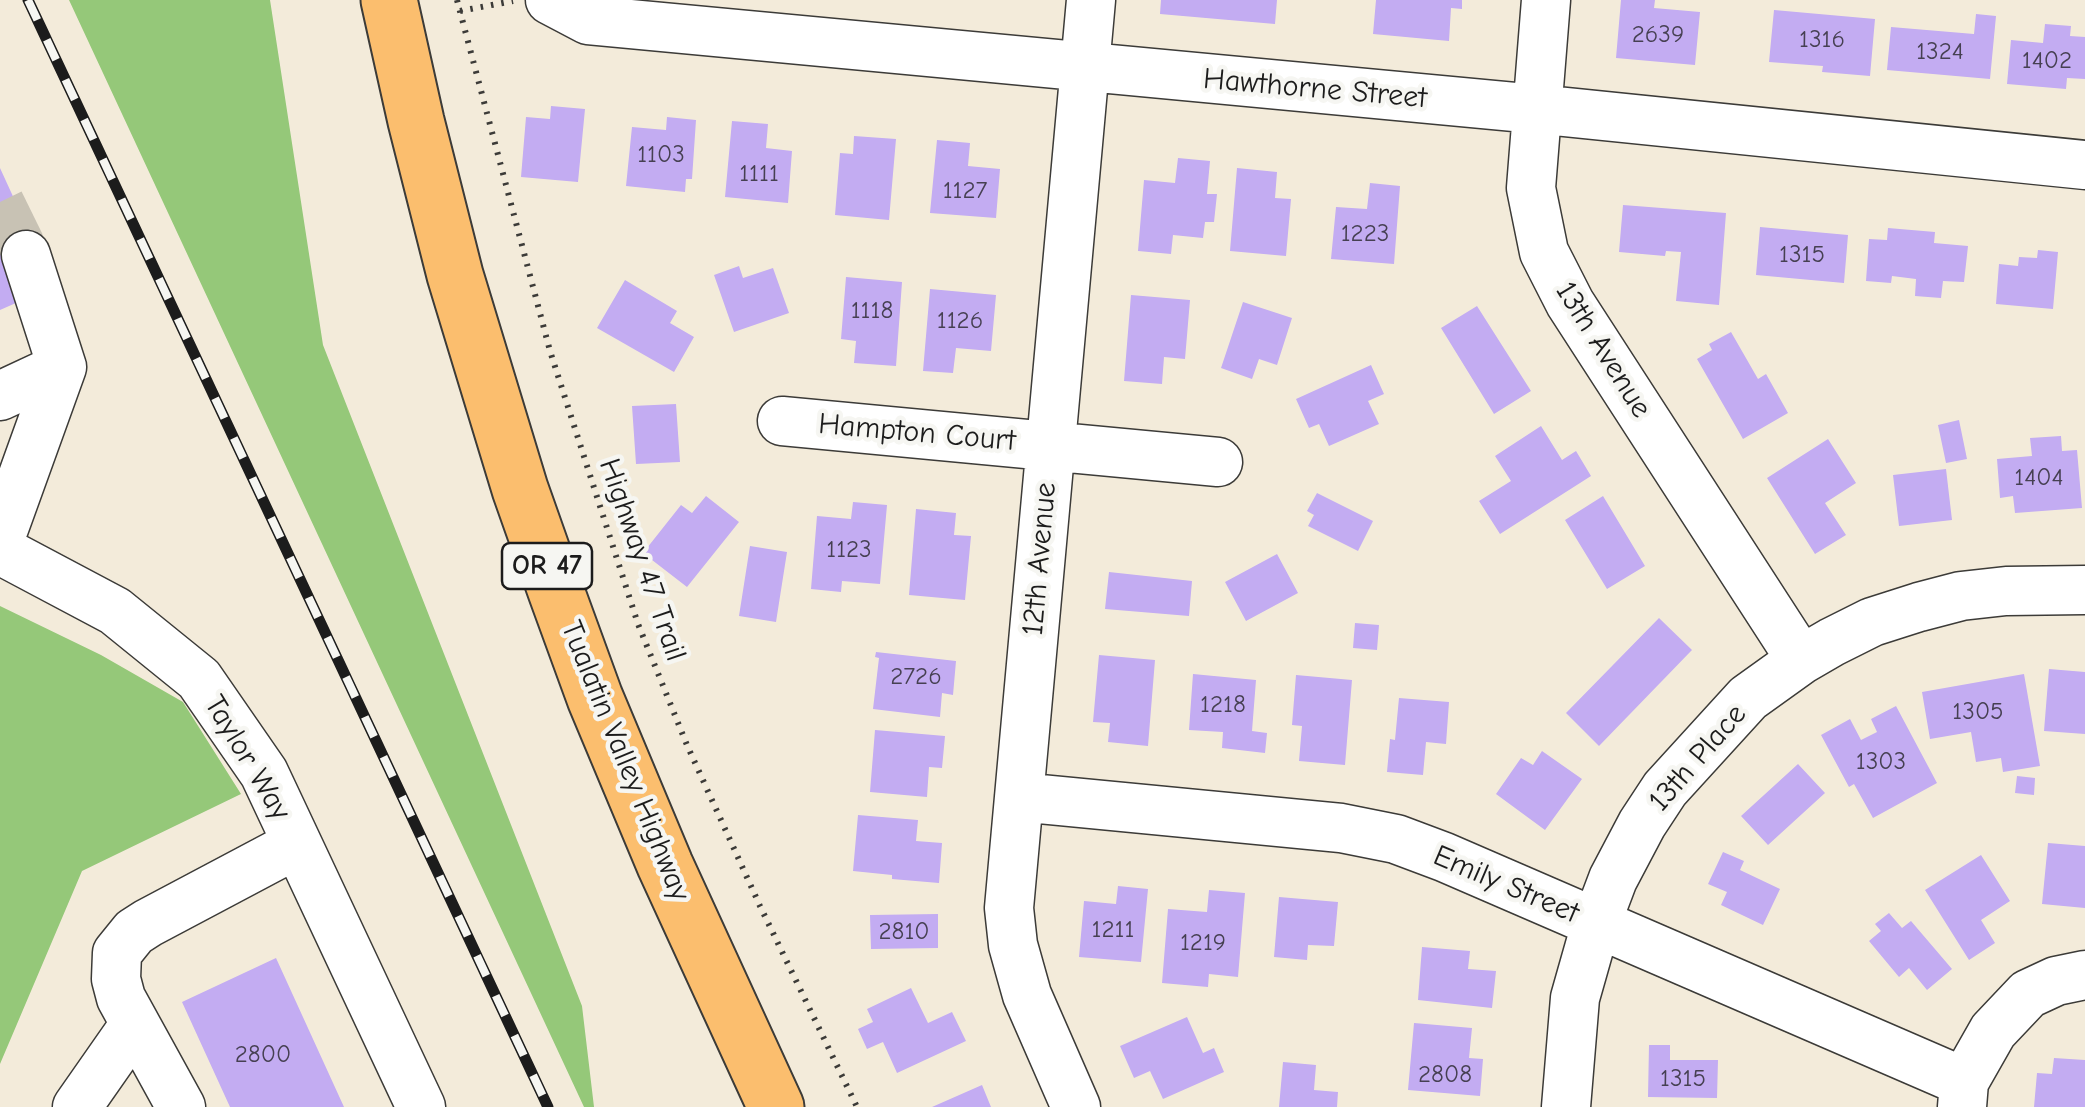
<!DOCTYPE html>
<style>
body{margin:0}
canvas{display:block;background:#f3ebda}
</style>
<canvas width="2085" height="1107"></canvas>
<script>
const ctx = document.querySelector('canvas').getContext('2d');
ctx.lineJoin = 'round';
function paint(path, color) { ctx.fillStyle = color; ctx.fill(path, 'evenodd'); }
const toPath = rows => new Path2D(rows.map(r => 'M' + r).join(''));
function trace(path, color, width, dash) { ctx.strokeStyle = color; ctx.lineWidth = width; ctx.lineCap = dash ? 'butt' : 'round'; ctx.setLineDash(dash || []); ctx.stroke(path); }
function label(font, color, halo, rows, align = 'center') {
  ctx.font = font + ' "Comic Neue",sans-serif'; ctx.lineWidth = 9; ctx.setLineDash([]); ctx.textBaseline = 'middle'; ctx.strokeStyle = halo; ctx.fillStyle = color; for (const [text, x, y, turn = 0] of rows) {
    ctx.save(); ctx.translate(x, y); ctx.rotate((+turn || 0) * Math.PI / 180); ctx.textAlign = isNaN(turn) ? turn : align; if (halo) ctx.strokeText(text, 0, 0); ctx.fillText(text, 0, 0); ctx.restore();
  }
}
paint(toPath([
 [69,0,270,0,323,345,582,1006,594,1107,584,1107],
 [0,606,101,655,183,702,241,794,82,871,0,1064]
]), '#95c879');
paint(toPath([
 [1161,0,1277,0,1275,24,1160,14],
 [1376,0,1462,0,1462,9,1451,8,1449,41,1373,34],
 [1621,0,1655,0,1654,8,1700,12,1695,65,1616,58],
 [1774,10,1875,19,1870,76,1822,72,1823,66,1769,62],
 [1976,14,1996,16,1990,79,1887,70,1891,27,1974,34],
 [2045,24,2071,26,2070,36,2085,37,2085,79,2067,78,2066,89,2007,84,2011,40,2043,43],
 [551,106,585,109,578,182,521,177,526,117,550,119],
 [667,117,696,120,692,179,686,179,685,192,626,186,632,127,666,130],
 [732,121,768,124,766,148,792,151,788,203,725,197],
 [854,136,896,139,889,220,835,215,840,153,853,154],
 [937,140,970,143,968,166,1000,169,996,218,930,213],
 [1178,158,1210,161,1207,194,1217,194,1214,222,1205,222,1203,238,1173,235,1171,254,1138,251,1144,180,1175,183],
 [0,168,27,227,0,240],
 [1237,168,1277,172,1275,198,1291,199,1286,256,1230,251],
 [1370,183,1400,186,1394,264,1331,259,1336,207,1367,209],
 [1623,205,1726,213,1719,305,1676,301,1681,252,1666,251,1665,256,1619,252],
 [1760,227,1848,235,1844,283,1756,275],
 [1888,228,1935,232,1934,243,1968,246,1964,282,1943,281,1941,298,1915,296,1916,279,1892,276,1891,283,1866,281,1869,239,1887,240],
 [0,245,25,299,0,310],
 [2038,250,2058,252,2053,309,1996,304,1999,264,2018,266,2019,257,2037,258],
 [739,266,743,278,773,268,789,313,734,332,714,275],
 [846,277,902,282,896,366,854,363,856,341,841,339],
 [625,280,677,311,670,323,694,337,674,372,597,328],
 [930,289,996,295,991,351,956,348,953,373,923,371],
 [1131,295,1190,300,1185,359,1164,357,1162,384,1124,381],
 [1243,302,1292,318,1277,365,1259,359,1252,379,1221,368],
 [1477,306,1531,391,1494,414,1441,328],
 [1731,332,1758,379,1766,374,1788,413,1743,439,1697,359,1712,350,1709,344],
 [1371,365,1384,394,1368,401,1379,424,1329,446,1319,424,1309,428,1296,399],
 [676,404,680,462,636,464,632,406],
 [1959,420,1967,459,1946,463,1938,425],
 [1541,426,1562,460,1576,451,1591,476,1500,534,1479,501,1511,481,1495,456],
 [2061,436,2062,451,2077,450,2082,508,2015,513,2013,496,2000,498,1997,459,2032,456,2030,438],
 [1828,439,1856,483,1825,503,1846,535,1815,554,1767,478],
 [1946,469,1952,520,1899,526,1893,475],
 [1317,493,1373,521,1358,551,1308,526,1314,515,1307,511],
 [706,496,739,522,687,587,643,553,681,505,692,513],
 [1603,496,1645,566,1607,589,1565,520],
 [853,502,887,505,880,584,842,581,841,592,811,589,817,516,851,519],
 [916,509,956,513,954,535,971,536,965,600,909,595],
 [750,546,787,552,776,622,739,616],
 [1277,554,1298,593,1246,621,1225,582],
 [1109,572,1192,581,1189,616,1105,609],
 [1659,618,1692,650,1599,746,1566,713],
 [1355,623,1379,625,1377,650,1353,648],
 [876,652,956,661,953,695,942,693,940,717,873,709,879,658,875,657],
 [1099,655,1155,660,1148,746,1108,742,1110,723,1093,722],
 [2049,669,2085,672,2085,734,2044,731],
 [1193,674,1256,680,1252,731,1267,733,1265,753,1222,748,1223,732,1189,730],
 [2024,674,2040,766,2003,772,2001,758,1976,762,1971,732,1930,739,1922,692],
 [1296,675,1352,680,1345,765,1299,761,1302,726,1292,725],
 [1399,698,1449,702,1446,744,1426,742,1423,775,1387,772,1390,739,1395,740],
 [1896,706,1937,783,1873,818,1854,784,1849,787,1821,735,1850,719,1861,740,1877,732,1871,719],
 [875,730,945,736,942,768,929,767,927,797,870,792],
 [1542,751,1582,779,1545,830,1496,794,1521,758,1533,765],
 [1798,764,1825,793,1768,845,1741,816],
 [2017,776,2035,778,2034,795,2015,793],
 [858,815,918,820,916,841,942,843,939,883,892,879,892,875,853,871],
 [2048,843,2085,846,2085,908,2042,904],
 [1723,852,1744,861,1740,870,1780,889,1763,925,1721,905,1727,892,1708,884],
 [1981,855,2010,901,1981,920,1995,943,1969,960,1925,890],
 [1118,886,1148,889,1141,962,1079,957,1084,901,1116,904],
 [1209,890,1245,893,1238,977,1209,974,1208,987,1162,983,1168,909,1207,912],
 [1279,897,1338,902,1334,946,1308,945,1307,960,1274,957],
 [1889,913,1902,928,1911,921,1952,969,1927,990,1909,968,1899,977,1869,941,1881,931,1875,924],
 [938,914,938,948,871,949,870,915],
 [1422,947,1470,951,1468,969,1496,971,1492,1008,1418,1000],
 [276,958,344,1107,230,1107,182,1002],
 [911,988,928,1023,952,1012,966,1041,897,1073,883,1042,867,1049,858,1029,873,1022,867,1009],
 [1187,1017,1203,1053,1214,1048,1224,1072,1163,1099,1150,1071,1134,1078,1120,1046],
 [1414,1023,1472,1028,1469,1058,1483,1059,1480,1096,1408,1090],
 [1649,1045,1670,1045,1670,1060,1718,1060,1717,1098,1648,1097],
 [2054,1058,2085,1060,2085,1107,2034,1107,2037,1073,2052,1074],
 [1283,1062,1316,1065,1314,1090,1338,1092,1337,1107,1279,1107],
 [982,1085,991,1107,932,1107]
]), '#c3acf2');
trace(toPath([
 [0,202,26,255]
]), '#c8c2b4', 48, [48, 24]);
const minor = toPath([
 [550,0,588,20,1536,109,2085,165],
 [1546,0,1531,188,1544,252,1570,303,1801,660],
 [26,255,62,367],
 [0,396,62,367,0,539],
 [782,421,1218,462],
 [0,550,115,611,199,679,264,773,421,1107],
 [1019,797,1341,828,1396,839,1444,857,1964,1082],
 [77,1107,135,1024],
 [181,1107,121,998,116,979,117,953,134,932,148,923,297,844],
 [1076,1107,1027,995,1013,945,1009,908,1091,0],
 [1566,1107,1575,998,1596,924,1613,879,1642,824,1665,789,1748,698,1801,660,1832,642,1872,622,1919,607,1961,596,2006,591,2085,590],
 [1962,1107,1964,1082,1993,1031,2028,994,2056,981,2085,975]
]);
const highway = toPath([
 [389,0,416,121,455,275,520,489,556,591,595,698,665,865,776,1107]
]);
trace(minor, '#3c3b38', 51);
trace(highway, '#3c3b38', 59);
trace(toPath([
 [457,0,550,351,638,624,687,745,760,906,857,1107],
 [460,11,513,1]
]), '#3c3b38', 6, [2.5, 8]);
trace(minor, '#fff', 48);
trace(highway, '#fbbe6e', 55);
const rail = toPath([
 [28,0,548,1107]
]);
trace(rail, '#1c1c1c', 11);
trace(rail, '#f6f6f2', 8, [22]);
label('25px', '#464052', null, [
 ["2639",1658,35],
 ["1316",1822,40],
 ["1324",1940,52],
 ["1402",2047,61],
 ["1103",661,155],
 ["1111",759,174],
 ["1127",965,191],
 ["1223",1365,234],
 ["1315",1802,255],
 ["1118",872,311],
 ["1126",960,321],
 ["1404",2039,478],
 ["1123",849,550],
 ["2726",916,677],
 ["1218",1223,705],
 ["1305",1978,712],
 ["1303",1881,762],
 ["1211",1113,930],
 ["2810",904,932],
 ["1219",1203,943],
 ["2800",263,1055],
 ["2808",1445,1075],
 ["1315",1683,1079]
]);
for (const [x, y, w] of [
 [547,566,90]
]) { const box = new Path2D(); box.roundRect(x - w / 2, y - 23, w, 46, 8); ctx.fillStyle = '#f6f6f2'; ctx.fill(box); trace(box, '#1c1c1c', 2.5); }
label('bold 28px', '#1c1c1c', null, [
 ["OR 47",547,566]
]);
label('30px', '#1c1c1c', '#f6f6f2', [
 ["Hawthorne Street",1315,89,5],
 ["13th Avenue",1603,350,58],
 ["Hampton Court",917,433,5],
 ["12th Avenue",1040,559,-85],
 ["Highway 47 Trail",642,560,71],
 ["Taylor Way",247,758,59],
 ["13th Place",1698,758,-49],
 ["Tualatin Valley Highway",625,761,68],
 ["Emily Street",1506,885,23]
]);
</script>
